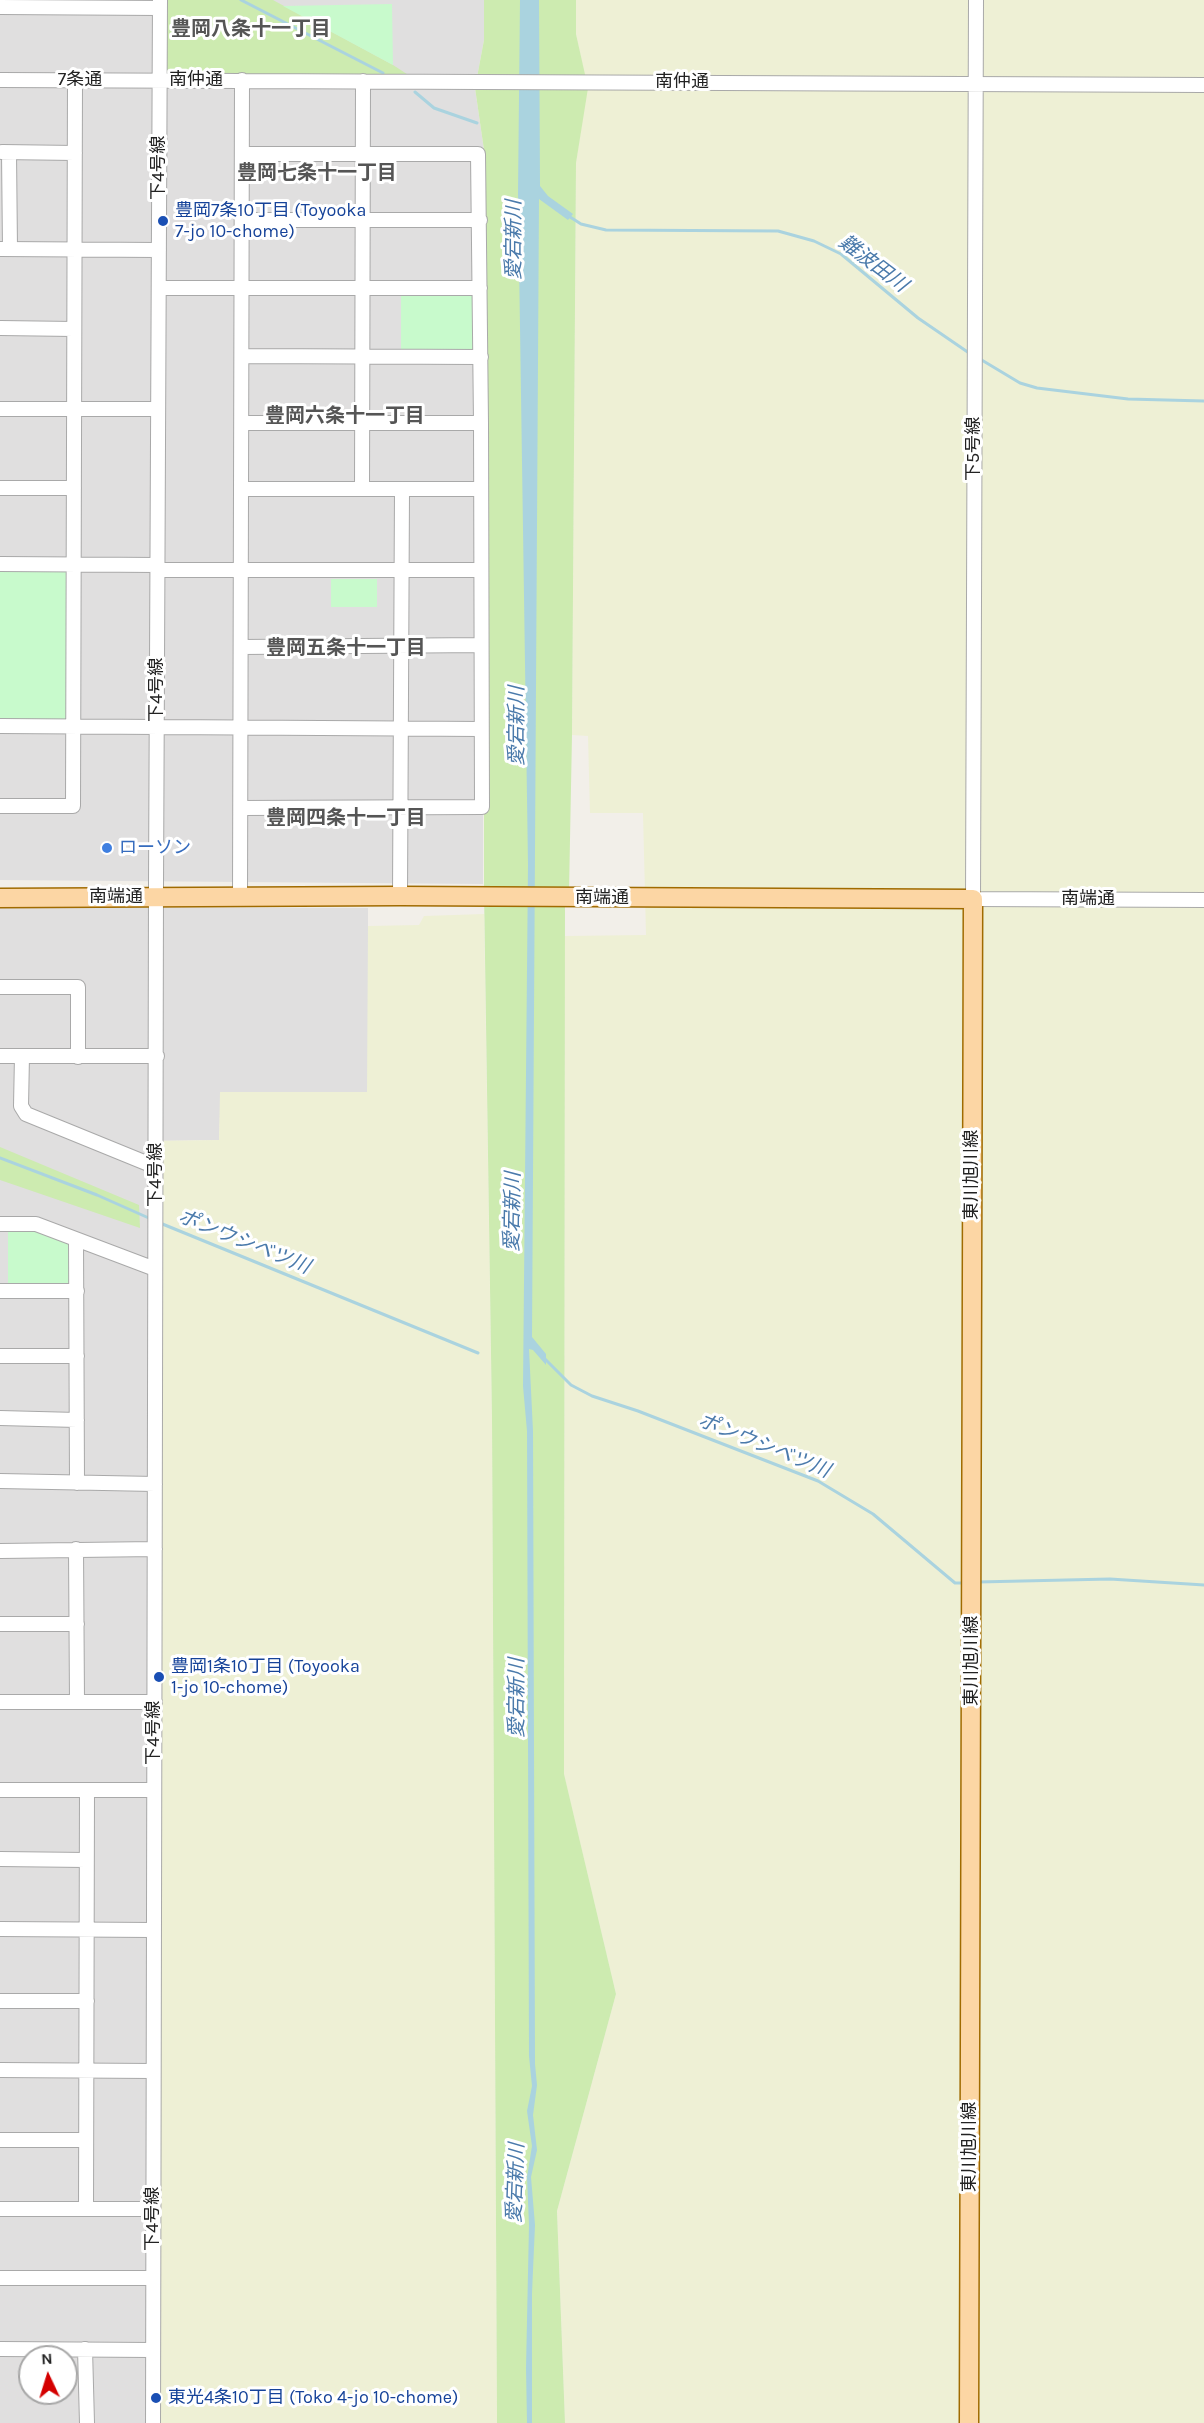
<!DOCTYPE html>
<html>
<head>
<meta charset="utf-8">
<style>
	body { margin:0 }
	#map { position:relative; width:1204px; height:2423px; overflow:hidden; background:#f2efe9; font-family:Karla,sans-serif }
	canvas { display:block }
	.north { position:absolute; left:18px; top:2345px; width:60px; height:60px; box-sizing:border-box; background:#fff; border:2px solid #a7a7a7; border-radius:50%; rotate:356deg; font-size:16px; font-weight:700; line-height:24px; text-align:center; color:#222 }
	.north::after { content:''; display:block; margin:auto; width:21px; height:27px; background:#d40000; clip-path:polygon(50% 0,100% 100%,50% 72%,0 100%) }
</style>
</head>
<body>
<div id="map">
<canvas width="1204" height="2423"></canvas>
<div class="north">N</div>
</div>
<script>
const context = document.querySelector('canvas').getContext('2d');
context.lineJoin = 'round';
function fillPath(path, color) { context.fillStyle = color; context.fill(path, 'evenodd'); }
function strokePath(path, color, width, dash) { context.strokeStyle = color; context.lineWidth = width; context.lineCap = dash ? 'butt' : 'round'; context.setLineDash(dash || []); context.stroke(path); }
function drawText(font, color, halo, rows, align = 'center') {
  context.font = font + ' Karla,"Noto Sans JP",sans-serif'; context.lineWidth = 6; context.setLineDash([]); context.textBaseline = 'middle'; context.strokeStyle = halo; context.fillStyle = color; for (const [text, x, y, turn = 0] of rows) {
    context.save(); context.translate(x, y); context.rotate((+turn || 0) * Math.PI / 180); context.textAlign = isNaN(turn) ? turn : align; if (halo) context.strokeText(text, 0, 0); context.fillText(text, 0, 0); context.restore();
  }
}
fillPath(new Path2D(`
	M0,0H484V40L475,88L484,150L483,884L0,880Z
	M0,907L368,908V1092H221L219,1140L153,1141L148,2423H0ZM30,2357H66V2393H30Z`), '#e0dfdf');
fillPath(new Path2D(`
	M576,0H1204V2423H565L557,2211L616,1994L564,1775L565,936L646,935L643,813H590L588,736L572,735L576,162L587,88L576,34Z
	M484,914L492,1419L497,2423H159L152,1141L219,1140L220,1092H367L368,926L419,925L424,916Z`), '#eef0d5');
fillPath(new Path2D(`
	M163,0H273L393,65L413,78L171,77L163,70Z
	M484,0H576V34L588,88L576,163L572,735L569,892L565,901L564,1774L616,1994L557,2211L565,2423H497L492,1419L484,891V150L475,88L484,40Z
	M0,1147L139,1205L140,1228L0,1180Z`), '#cdebb0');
fillPath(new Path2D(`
	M392,4L393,65L283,6Z
	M401,289H475L477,350L473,352L401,351Z
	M0,571L68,572L70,721L0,720Z
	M331,579H377V607H331Z
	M34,1227L71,1240V1286H8V1228Z`), '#c8facc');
fillPath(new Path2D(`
	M520,0H539L540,186L548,196L573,214L568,220L539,199L532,1337L546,1354V1365L533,1350L529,1349L533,1431L535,2064L537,2085L533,2115L537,2150L531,2177L535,2225L532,2293V2423H527L526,2368L529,2225L527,2177L532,2146L527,2111L532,2086L529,2056L527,1431L523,1386L528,865L518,193Z`), '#aad3df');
strokePath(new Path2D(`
	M241,0L383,73
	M415,92L434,108L477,123
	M567,215L581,224L606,230L778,231L814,241L841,254L918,318L972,355
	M980,359L1020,383L1037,388L1128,399L1204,401
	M0,1158L97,1195L151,1219
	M160,1223L478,1353
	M544,1358L571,1385L592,1396L638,1411L818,1481L873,1514L955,1583H965
	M978,1582L1110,1579L1204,1585`), '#aad3df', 3);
const minor = new Path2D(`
	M976,0L973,899L1204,900
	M0,7L160,8
	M0,80L1204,85
	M2,152L75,153
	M9,153L10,249
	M243,220H480
	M0,249L159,250
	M159,288H480
	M0,328L74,329
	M242,356L481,357
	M0,409H158
	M242,423H481
	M0,488H74
	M242,489H481
	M362,489L363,81
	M0,564L158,565
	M158,570H481
	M242,647L481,645
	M0,726L481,729
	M0,806H73L75,80
	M241,808L482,807L481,423L478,154H242
	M240,896L242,80
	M400,896L402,490
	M0,987H78V1057
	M0,1056H157
	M22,1056L21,1106L26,1114L156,1167
	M0,1224H36L155,1269
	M76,1240L77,1483
	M0,1291H77
	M0,1356H77
	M0,1418L77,1420
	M0,1481L155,1484
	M76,1549L77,1702
	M0,1551L155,1549
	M0,1624H77
	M0,1702H155
	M0,1790H154
	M0,1859L86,1860
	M0,1929L153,1930
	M0,2001H87
	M0,2070L153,2071
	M0,2140H86
	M86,2208L87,1790
	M0,2209H153
	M0,2278H153
	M0,2349L152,2350
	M85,2349L87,2423
	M153,2423L156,884L160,0`);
const major = new Path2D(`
	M0,898L400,896L973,899L969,2423`);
strokePath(minor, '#a9a9a9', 16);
strokePath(major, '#a06b00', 21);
strokePath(minor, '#fff', 14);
strokePath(major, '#fcd6a4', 18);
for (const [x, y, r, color] of [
	[163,221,6,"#1a4fb4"],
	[107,848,6,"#3f7fe0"],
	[159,1677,6,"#1a4fb4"],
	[156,2398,6,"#1a4fb4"]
]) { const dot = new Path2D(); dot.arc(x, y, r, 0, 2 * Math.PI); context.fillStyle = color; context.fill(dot); strokePath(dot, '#fff', 2); }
drawText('18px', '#222', '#fff', [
	["7条通",80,80],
	["南仲通",196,80],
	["南仲通",682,82],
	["下4号線",159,168,-90],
	["下5号線",974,449,-90],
	["下4号線",157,690,-90],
	["南端通",116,897],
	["南端通",602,898],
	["南端通",1088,899],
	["下4号線",156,1175,-90],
	["東川旭川線",972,1175,-90],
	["東川旭川線",972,1661,-90],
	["下4号線",154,1733,-90],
	["東川旭川線",970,2147,-90],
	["下4号線",153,2219,-90]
]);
drawText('18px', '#164399', '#fff', [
	["豊岡7条10丁目 (Toyooka",175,211],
	["7-jo 10-chome)",175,232],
	["豊岡1条10丁目 (Toyooka",171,1667],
	["1-jo 10-chome)",171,1688],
	["東光4条10丁目 (Toko 4-jo 10-chome)",168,2398]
], 'left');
drawText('18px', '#366cbe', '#fff', [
	["ローソン",119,848]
], 'left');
drawText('bold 20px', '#555', '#fff', [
	["豊岡八条十一丁目",251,29],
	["豊岡七条十一丁目",317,173],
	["豊岡六条十一丁目",345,416],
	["豊岡五条十一丁目",346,648],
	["豊岡四条十一丁目",346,818]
]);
drawText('italic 20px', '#4a7aab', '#fff', [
	["愛宕新川",514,240,-90],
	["難波田川",873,264,37],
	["愛宕新川",517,726,-90],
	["愛宕新川",513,1212,-89],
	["ポンウシベツ川",244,1242,22],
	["ポンウシベツ川",764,1446,22],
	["愛宕新川",517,1698,-90],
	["愛宕新川",516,2183,-88]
]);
</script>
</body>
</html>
